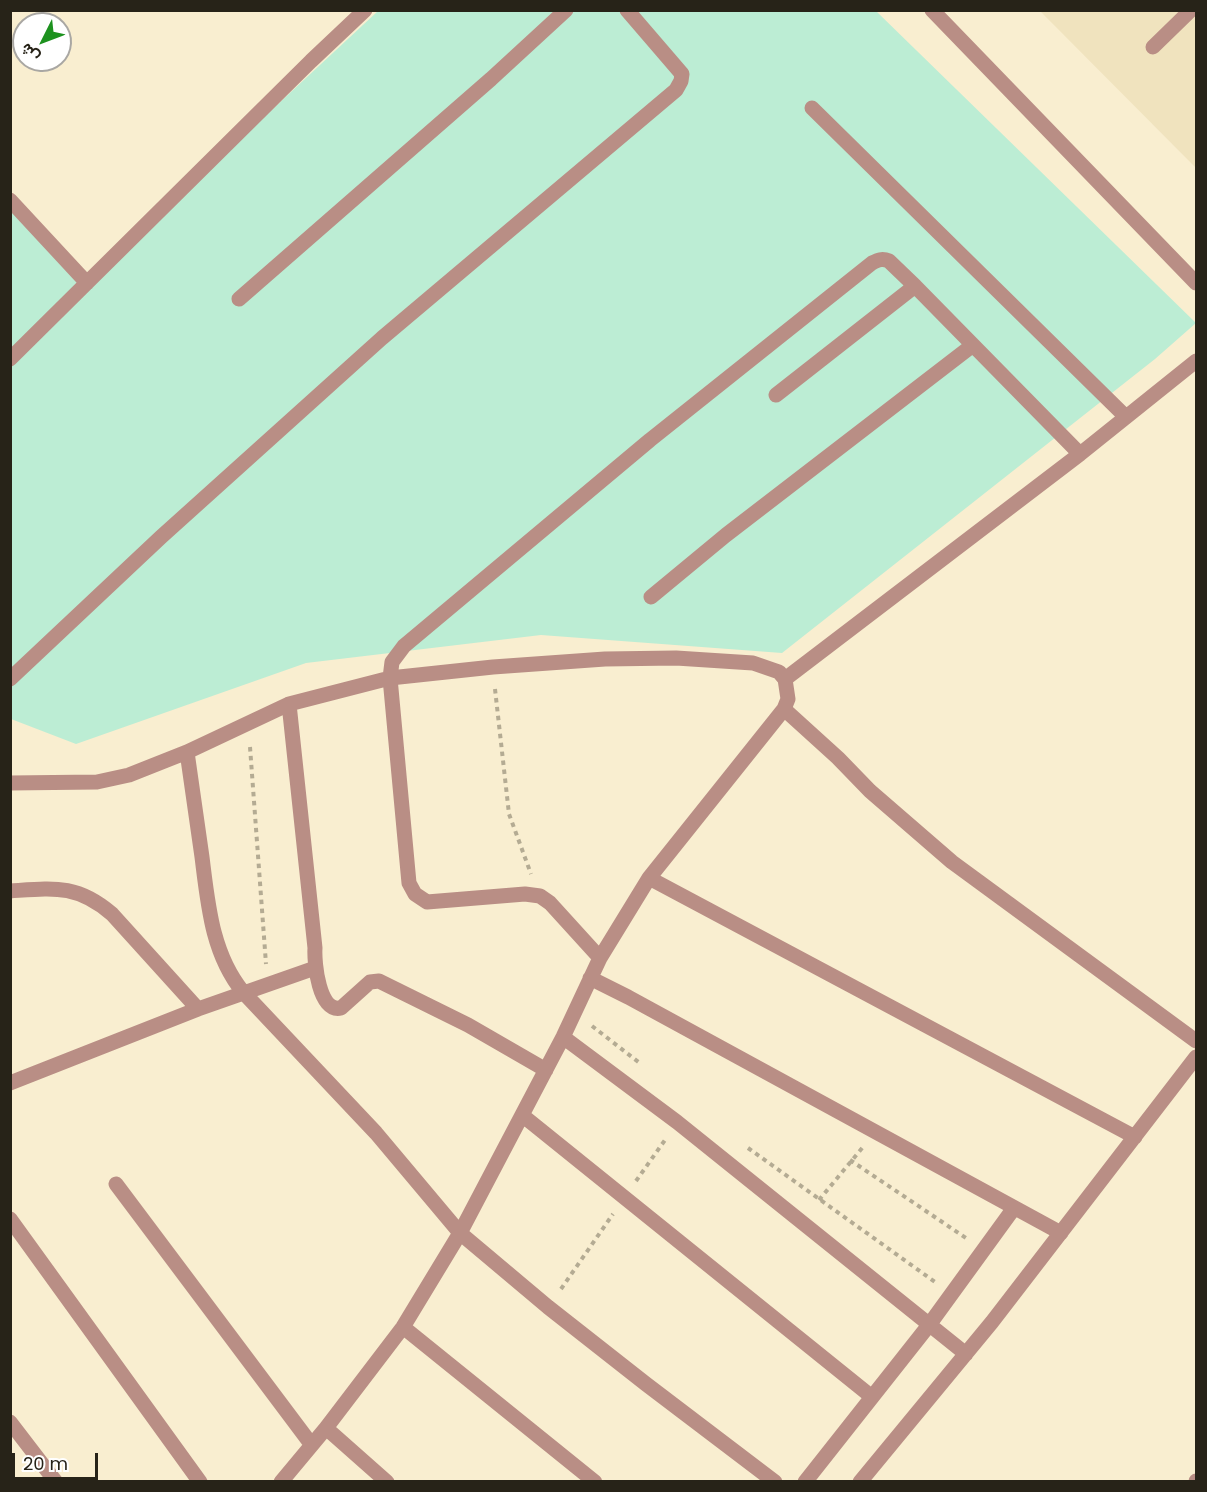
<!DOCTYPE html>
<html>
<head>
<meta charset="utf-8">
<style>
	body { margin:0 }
	#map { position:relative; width:1207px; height:1492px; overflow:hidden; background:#f9eed0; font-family:Poppins,Vazirmatn,sans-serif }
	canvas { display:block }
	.frame { position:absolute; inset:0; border:12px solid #272318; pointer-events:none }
	.north { position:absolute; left:12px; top:12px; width:60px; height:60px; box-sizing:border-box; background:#fff; border:2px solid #a9a7a3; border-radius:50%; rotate:228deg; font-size:16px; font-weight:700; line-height:24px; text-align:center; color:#272318 }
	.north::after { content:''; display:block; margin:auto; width:21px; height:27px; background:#1d921f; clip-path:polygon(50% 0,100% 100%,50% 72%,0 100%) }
	.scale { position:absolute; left:12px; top:1453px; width:86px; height:27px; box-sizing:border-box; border:3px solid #272318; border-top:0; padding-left:8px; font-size:18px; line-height:21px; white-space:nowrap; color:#272318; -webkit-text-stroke:4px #fff; paint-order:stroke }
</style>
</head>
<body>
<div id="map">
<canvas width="1207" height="1492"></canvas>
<div class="frame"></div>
<div class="north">ش</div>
<div class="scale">20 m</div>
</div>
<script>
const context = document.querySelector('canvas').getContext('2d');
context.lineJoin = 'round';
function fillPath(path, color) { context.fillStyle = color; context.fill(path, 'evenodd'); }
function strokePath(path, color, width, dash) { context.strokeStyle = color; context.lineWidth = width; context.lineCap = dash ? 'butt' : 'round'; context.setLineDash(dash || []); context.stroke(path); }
fillPath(new Path2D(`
	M1040,11H1196V168Z`), '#f0e3be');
fillPath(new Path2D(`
	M378,11H876L1196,323L1155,359L782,653L541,635L306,663L76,744L11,719L10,191L91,278Z`), '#bcedd4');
strokePath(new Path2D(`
	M495,689L509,814L531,874
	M250,747L266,964
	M592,1026L641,1064
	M748,1148L935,1282
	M850,1160L966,1238
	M636,1181L665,1140
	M819,1200L863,1147
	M561,1289L613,1214`), '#b4ab93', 4, [4.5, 4.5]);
strokePath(new Path2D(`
	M932,10L1196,283
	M1153,47L1191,10
	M812,108L1126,417
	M10,200L87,283
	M239,299L491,79L566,10
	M10,359L311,61L365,10
	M776,395L915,286
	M651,597L726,535L973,345
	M10,679L161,537L382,338L676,90L681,81L682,74L627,10
	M785,679L1080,454L1196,361
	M289,704L315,948C314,963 319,1013 341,1008L370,982L379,981L468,1025L546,1070
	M784,709L838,758L870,791L952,862L1196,1041
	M187,752C192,787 197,822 202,857C208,905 212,954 243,992L376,1133L460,1233L548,1307L646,1384L775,1482
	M10,783L97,782L129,775L187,752L289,704L390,678L493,667L605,659L676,658L753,663L779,672L785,679L788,699L784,709L649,878L600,958L563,1037L460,1233L403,1327L326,1428L281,1482
	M649,878L1135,1137
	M10,891C54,888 77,884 112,914L198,1009
	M600,958L550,903L540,896L525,894L427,902L415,894L409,883L390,678L392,662L404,646L650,440L872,263C878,260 882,258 889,261L915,286L1080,454
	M590,978L628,997L1061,1233
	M563,1037L677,1122L966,1354
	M10,1083L198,1009L315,968
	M522,1115L872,1397
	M116,1184L311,1444
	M10,1219L200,1482
	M403,1327L595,1482
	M10,1422L56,1482
	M326,1428L387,1482
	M805,1482L929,1325L1014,1208
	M860,1482L992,1322L1196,1057
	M1196,1482V1481`), '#b98e85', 15);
</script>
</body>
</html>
